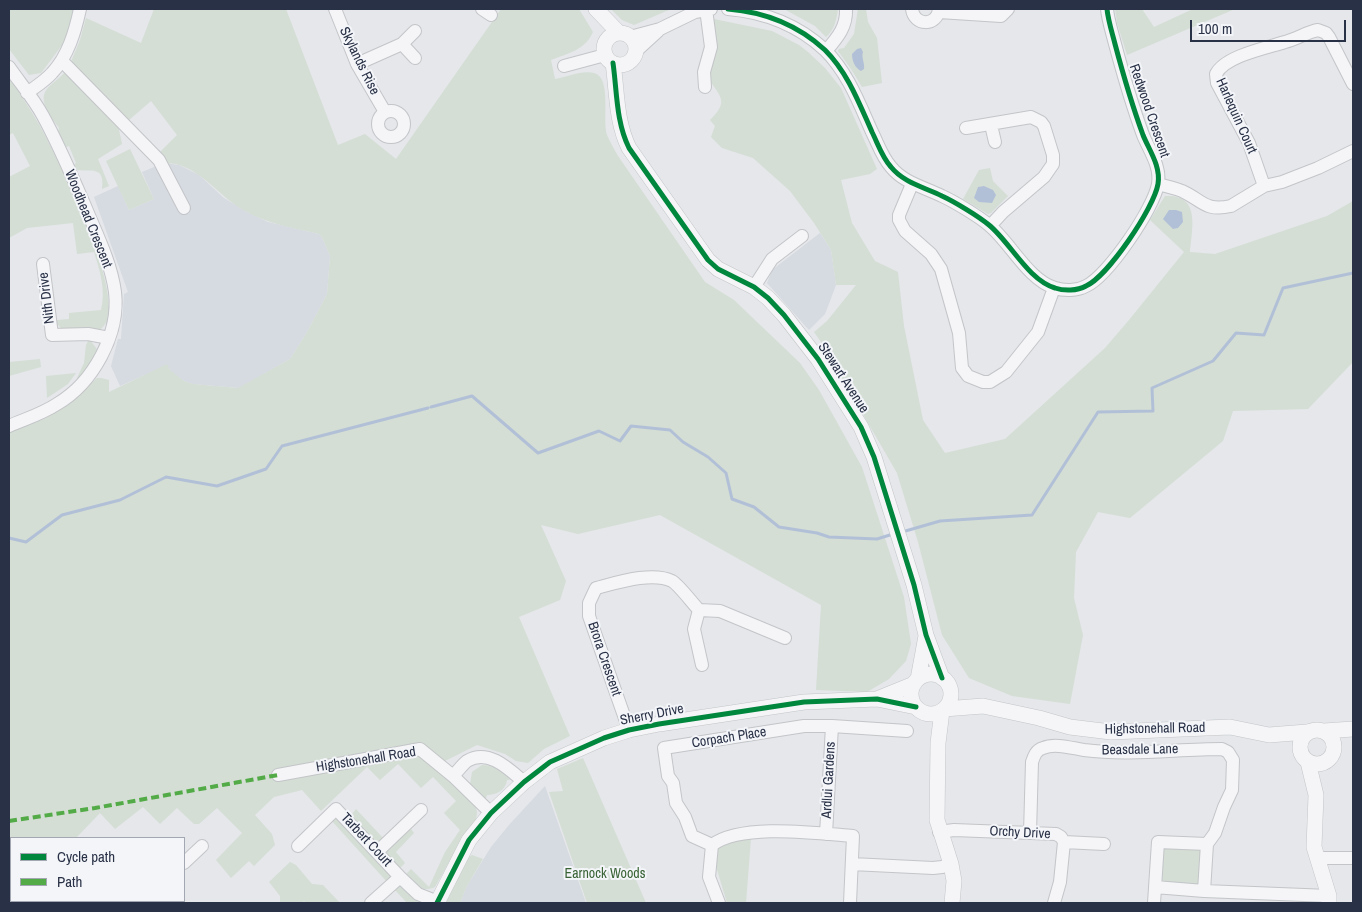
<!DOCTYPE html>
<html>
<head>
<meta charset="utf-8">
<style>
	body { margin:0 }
	#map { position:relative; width:1362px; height:912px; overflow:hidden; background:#e5e7ea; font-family:"Archivo Narrow",sans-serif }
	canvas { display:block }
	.frame { position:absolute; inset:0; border:10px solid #293146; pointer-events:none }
	.legend { position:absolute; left:10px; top:837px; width:175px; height:65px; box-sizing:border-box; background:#f3f5f9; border:1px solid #a2a7b1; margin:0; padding:6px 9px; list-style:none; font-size:15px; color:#293146 }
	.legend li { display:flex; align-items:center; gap:10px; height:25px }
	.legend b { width:25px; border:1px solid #a2a7b1 }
	.scale { position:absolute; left:1190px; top:20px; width:156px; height:22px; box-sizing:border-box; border:2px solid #293146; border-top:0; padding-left:6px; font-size:15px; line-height:18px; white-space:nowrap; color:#293146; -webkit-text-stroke:4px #f3f5f9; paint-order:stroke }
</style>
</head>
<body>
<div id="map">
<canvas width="1362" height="912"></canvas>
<div class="frame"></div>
<ul class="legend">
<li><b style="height:6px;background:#00873e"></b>Cycle path</li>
<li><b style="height:6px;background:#53ab47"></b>Path</li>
</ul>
<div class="scale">100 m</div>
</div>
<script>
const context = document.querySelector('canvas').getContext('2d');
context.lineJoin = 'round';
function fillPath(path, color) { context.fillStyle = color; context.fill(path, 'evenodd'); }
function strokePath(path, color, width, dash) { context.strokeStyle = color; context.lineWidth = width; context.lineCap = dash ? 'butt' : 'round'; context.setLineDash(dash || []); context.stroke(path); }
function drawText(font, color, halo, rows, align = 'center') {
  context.font = font + ' "Archivo Narrow",sans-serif'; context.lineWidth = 4; context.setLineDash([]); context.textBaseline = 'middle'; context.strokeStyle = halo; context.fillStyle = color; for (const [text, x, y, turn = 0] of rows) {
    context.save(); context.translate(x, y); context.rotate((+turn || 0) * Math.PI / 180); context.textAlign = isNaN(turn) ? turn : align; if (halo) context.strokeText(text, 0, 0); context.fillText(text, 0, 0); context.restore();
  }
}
fillPath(new Path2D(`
	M164,163L179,165L199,175L224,198L247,212L268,222L319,234L322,237L330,256L327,294L307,332L290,359L239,388L193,384L184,381L171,372L167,365L120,386L111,366L118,339H121L124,294L128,292L94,197L118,186L129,210L154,199L142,172Z
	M820,233L831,250L836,285L825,314L809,330L767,283L772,270Z
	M545,786L586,903H460L467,886L491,847L509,825Z`), '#d6dae1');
fillPath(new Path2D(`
	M9,9H75L66,40L41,73L29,75L9,49Z
	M154,9H286L338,145L365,134L396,159L501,9H579L593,32C585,50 569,53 551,60L555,79C567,77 582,70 594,73C612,77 602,120 607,135C610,142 614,149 618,156L705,282L734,300L800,363L819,390L862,467L904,597L911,644L906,661L889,679L867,692L816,690L821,605L660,515L578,534L541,525L566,581L560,600L519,617L570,736L544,749L528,763L516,761L505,754L477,745L439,764L475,805L477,812L476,821L460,843L435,887C421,893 415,885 405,875L411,869L429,887L445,852L460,830L444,813L456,801L433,777L421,788L398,764L380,780L367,767L321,811L302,790L274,797L255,815L272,834L275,845L254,866L249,861L231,878L216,860L242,833L217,808L199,824H194L177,808L160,824L143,807L115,829L100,813L76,838H11V866L9,863V432L46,418L70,403L97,378H101L109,380V392L167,364L170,370L184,381L193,384L238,388L290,359L307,332L327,294L330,256L322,237L319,234C294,228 268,224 245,211C222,199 205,173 179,165C175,163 169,164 164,163L158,154L177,135L151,101L129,120L70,64L80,40L86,18L141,43Z
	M611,9H671L634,25L622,20Z
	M784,9H838C837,18 834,31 826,37L815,26Z
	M858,9H866L868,22L877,38L882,83L862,87L851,69L838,51L839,49L844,48L854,34Z
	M1115,9H1142L1154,27L1193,9H1235L1127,55L1117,23Z
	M714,19L772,31L799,45L808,52L825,68L841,88L877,169L870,174L841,180L852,223L875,261L898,272L904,326L923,420L945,453L1005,439L1105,348L1129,320L1184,252L1150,220L1165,196C1201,194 1192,228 1190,252L1215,254L1327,216L1353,201V362L1308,409L1233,411L1223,441L1130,518L1098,512L1076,552L1074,598L1083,635L1070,704L1012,696L969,678L942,635L918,542L897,473L821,342L814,332L827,321L856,285H836L831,250L814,223L790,191L753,158L722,148L711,137L715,126L710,120C727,103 723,99 710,81Z
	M65,72L118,125L122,144L98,159L109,186L102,189C105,165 91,172 77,170L74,165L76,163L69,146L66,147L58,131L59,128C52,118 37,101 47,89C52,83 59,79 65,72Z
	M9,78C20,94 31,110 40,126C56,156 132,303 102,328C97,333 72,331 64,331L57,324V320L69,319V313L101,310C106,291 100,270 94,252L77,254L73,223L27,228L9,238V177L30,166L13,133L9,135Z
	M130,149L154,199L129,210L106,161Z
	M990,168L993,181L1008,196L991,213L988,214L963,199L979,170Z
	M89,339L97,349L90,365L78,379L77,378L84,363L86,345Z
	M40,359L41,367L9,376V362Z
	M76,373L68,384L47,398L46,376Z
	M583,758L646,903H587L549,792L563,791L557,769Z
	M482,765C493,765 504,770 510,780H507C506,790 496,795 487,795L486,798H483L470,784L472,772Z
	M356,809L383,838L379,841L373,840L353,820L352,814Z
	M337,815L395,877L388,883L331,820Z
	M411,829L414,833L396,852L405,863L399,869L385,852L408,830Z
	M751,838L746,903H727L715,863L719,845Z
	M1166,847L1199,849L1201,851L1198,883L1196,885L1165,883L1162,880L1163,852Z
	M472,855L483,859L467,886L460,903H444L467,858Z
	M290,862L296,865L312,884L323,885L340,903H306L304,901L302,903H280V896L269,882Z
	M399,882L419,903H407L393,888Z
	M48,901H89L91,903H50Z`), '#d4ded5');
fillPath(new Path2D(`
	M861,48L863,52C861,57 865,63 864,69L861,71C855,68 852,61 852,54L857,49Z
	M984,186L993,190L996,195L992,203L979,202L974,198L978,187Z
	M1169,210H1176L1182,212L1183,222L1178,228L1173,229L1163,219Z`), '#b2c0d7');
strokePath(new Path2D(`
	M431,407L472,396L538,453L599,431L620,441L631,426L670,430L683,442L708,457L726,473L732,499L754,507L779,527L817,533L829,537L877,539L893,534
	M902,532L940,521L1032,515L1098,412L1153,411L1152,388L1213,361L1236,333L1264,335L1283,288L1353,273
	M9,538L26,542L62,515L120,500L166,477L217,486L266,469L282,446L428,408`), '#b2c0d7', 3);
const minor = new Path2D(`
	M335,9L357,64L385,112
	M482,9L491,15
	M728,9C764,12 798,25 825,50C848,73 859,103 872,132C878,144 882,157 891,167C904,183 924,187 942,196C955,202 978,216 989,225C1010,242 1028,280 1055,288C1064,291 1077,291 1086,286C1108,276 1154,208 1158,184C1161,166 1149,150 1143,135C1132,105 1123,74 1115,44C1112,32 1108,20 1107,9
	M912,9C914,26 937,27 939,9
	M939,12L1001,16L1008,9
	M630,37L660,29L695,12L711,9
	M402,44L415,58
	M826,51C837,38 847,27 846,9
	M635,52L658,31
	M62,61L159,160L184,208
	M357,64L402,44L415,31
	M564,66L605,55
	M9,67C20,83 34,99 43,116C59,145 72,176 85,206C96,233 111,262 115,292C120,334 93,383 57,404C42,414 25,419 9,426
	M705,87L704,72L711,47L706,9
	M27,93C35,87 45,81 52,73C68,56 75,32 80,9
	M378 124a13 13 0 1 1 26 0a13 13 0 1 1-26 0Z
	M991,125L995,142
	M966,128L1031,117L1041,122L1044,126L1053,155V164L1044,177L1003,212L990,226
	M912,184L899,215V220L905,231L931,254L941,269L959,333L962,368L968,376L983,382H990L1006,372L1038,332L1054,288
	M1158,184C1166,186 1174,188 1182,191C1202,200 1205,212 1231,206L1264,186L1282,182L1318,168L1353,151
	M1264,186L1249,143L1217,83L1216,74C1225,56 1266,48 1285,42C1297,39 1307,32 1318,30L1326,33L1329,37L1353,84
	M43,264L52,335L88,334L109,338
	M754,287L772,259L802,236
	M699,610L694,629L702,665
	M629,730L589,616V603L596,588C616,583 652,571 672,581C679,585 693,604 699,610L720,611L785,638
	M278,775L420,749L453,776L491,813
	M453,776C457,772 462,765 467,761C488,748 509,769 524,782
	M939,832L954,830L1056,834L1061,837L1064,842L1060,882L1054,903
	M1030,833L1032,762C1034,756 1036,750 1043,748C1055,743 1071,748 1084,750C1130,756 1176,749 1222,749L1228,752L1233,760L1232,790L1224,807L1215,833L1207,844
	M826,834L832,726
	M1064,842L1104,844
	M712,845L692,836L685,817L676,803L673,783L668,776L664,748L804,726H832L907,731
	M298,846L336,809L400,877L418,894L438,902
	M377,852L421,810
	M1317,858H1353
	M184,863L202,846
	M852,864L933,868L942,867L951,864
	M1155,887L1204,891L1329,896
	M163,901L166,903
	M371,903L400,877
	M719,903L709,877L712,845C741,823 816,833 853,836L850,903
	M1154,903L1158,842L1207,844L1204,891`);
const tertiary = new Path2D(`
	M596,9L619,33
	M604 49a16 16 0 1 1 32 0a16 16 0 1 1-32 0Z
	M613,63C617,91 616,122 629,148L708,260L718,269L754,287L768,298L784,315L818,359L861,427L874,457L914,585L926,635L942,678
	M911 694a20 20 0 1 1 40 0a20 20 0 1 1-40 0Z
	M918,679L926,636
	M877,699L914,684
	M944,709L983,706L1039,718L1070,727L1111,732L1230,727L1269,735L1307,732
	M942,711L938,743L937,820L951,864L954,881L952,903
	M1300 747a17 17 0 1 1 34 0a17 17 0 1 1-34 0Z
	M1324,731L1353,729
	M1308,762L1316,795L1314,847L1329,896V903
	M437,903L469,840L491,813L524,782L550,762L604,738L629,730L659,724L804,702L877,699L916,707`);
strokePath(minor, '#c3c5c8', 14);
strokePath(tertiary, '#c3c5c8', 16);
strokePath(minor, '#f5f5f7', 12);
strokePath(tertiary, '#f5f5f7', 15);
strokePath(new Path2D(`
	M9,821L95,808L278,775`), '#53ab47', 4, [8, 4]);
strokePath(new Path2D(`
	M728,9C764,12 798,25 825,50C848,73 859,103 872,132C878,144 882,157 891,167C904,183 924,187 942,196C955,202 978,216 989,225C1010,242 1028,280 1055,288C1064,291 1077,291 1086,286C1108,276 1154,208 1158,184C1161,166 1149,150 1143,135C1132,105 1123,74 1115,44C1112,32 1108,20 1107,9
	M613,63C617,91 616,122 629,148L708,260L718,269L754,287L768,298L784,315L818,359L861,427L874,457L914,585L926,635L942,678
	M437,903L469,840L491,813L524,782L550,762L604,738L629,730L659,724L804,702L877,699L916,707`), '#00873e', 5);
drawText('14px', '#293146', '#f3f5f9', [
	["Skylands Rise",359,61,64],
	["Redwood Crescent",1149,111,71],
	["Harlequin Court",1236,116,66],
	["Woodhead Crescent",88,219,68],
	["Nith Drive",47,298,-97],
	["Stewart Avenue",843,378,57],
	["Brora Crescent",604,659,71],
	["Sherry Drive",652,715,-11],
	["Highstonehall Road",1155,729,-1],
	["Corpach Place",729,738,-9],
	["Beasdale Lane",1140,750,-1],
	["Highstonehall Road",366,760,-9],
	["Ardlui Gardens",829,780,-87],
	["Orchy Drive",1020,833,3],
	["Tarbert Court",366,840,47]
]);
drawText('14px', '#396335', '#f3f5f9', [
	["Earnock Woods",605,874]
]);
</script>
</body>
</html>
